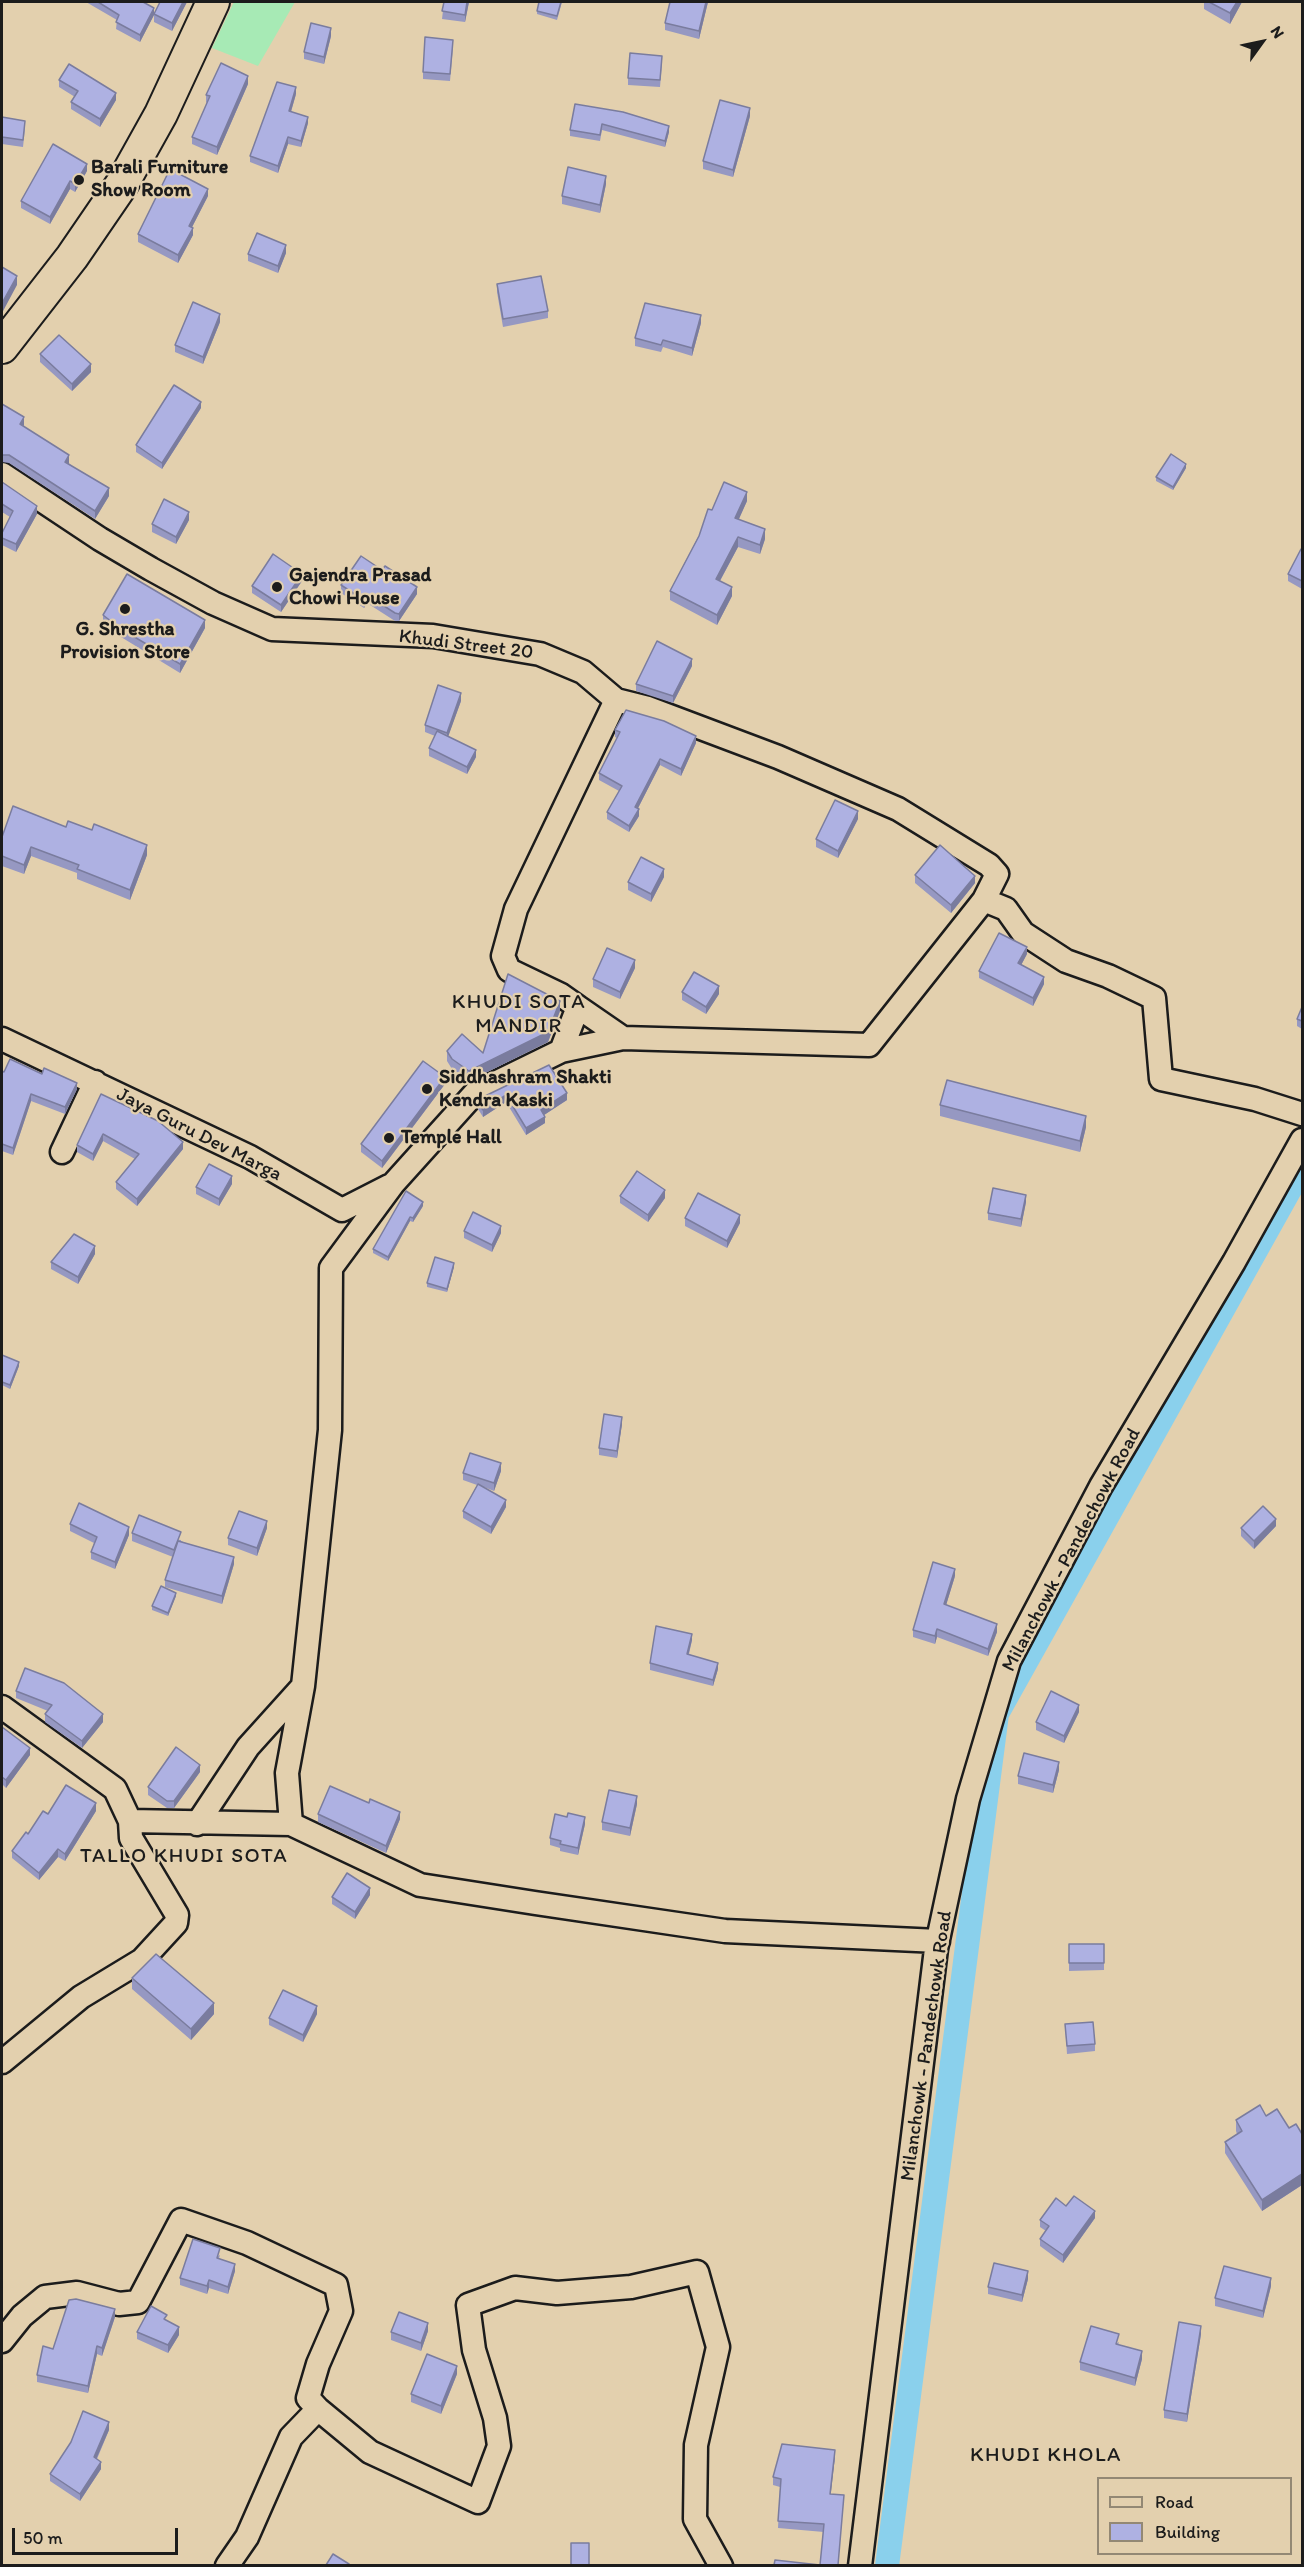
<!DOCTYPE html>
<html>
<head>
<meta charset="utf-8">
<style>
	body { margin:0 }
	#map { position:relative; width:1304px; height:2567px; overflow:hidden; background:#e3d0ae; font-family:Itim,sans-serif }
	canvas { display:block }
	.frame { position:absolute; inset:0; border:3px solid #1c1c1c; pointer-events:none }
	.legend { position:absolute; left:1097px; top:2477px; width:195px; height:78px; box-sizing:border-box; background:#e3d0ae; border:2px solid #938874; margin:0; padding:8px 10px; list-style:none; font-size:18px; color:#1c1c1c }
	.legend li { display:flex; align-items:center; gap:12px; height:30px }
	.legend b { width:30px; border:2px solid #938874 }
	.north { position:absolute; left:1232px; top:12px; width:60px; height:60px; -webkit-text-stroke:4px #e3d0ae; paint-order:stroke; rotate:57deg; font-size:16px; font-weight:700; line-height:24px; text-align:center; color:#1c1c1c }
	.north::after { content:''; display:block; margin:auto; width:21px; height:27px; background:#1c1c1c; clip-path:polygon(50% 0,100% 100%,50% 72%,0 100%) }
	.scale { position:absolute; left:12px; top:2528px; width:166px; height:27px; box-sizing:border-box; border:3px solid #1c1c1c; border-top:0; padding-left:8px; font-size:18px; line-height:21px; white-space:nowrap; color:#1c1c1c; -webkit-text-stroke:4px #e3d0ae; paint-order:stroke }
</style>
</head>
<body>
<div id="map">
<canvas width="1304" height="2567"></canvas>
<div class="frame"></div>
<ul class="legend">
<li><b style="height:8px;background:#e3d0ae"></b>Road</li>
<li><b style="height:16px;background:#aeb1e2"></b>Building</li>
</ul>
<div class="north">N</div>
<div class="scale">50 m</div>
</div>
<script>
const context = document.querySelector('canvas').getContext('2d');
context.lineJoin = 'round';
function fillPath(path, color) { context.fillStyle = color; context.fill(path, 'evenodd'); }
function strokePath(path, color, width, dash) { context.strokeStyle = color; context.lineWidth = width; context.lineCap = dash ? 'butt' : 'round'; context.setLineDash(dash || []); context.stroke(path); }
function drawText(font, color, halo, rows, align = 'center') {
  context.font = font + ' Itim,sans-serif'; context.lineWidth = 4.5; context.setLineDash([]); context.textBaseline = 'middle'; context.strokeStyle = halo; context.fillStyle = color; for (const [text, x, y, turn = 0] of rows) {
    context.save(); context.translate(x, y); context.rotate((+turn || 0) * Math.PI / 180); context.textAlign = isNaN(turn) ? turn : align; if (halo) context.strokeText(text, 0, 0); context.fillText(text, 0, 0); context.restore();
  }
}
fillPath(new Path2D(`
	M234,2H295L258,66L212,48Z`), '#a7eab5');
strokePath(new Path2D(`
	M887,2566L997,1714L1302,1168`), '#8ad0ec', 24);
const street = new Path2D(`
	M2,474L100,539L151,569L213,603L272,629L433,636L540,654L583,672L616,700L648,708L778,757L898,809L989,865L997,874L984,900L869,1045L623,1038L561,1051L475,1093L393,1184L331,1268L330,1430L303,1686L287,1773L291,1824
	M984,900L1006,909L1023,933L1066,961L1108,976L1154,998L1161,1079L1255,1099L1302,1114
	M578,1007L623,1038
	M2,1039L250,1157L342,1210L389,1186
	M561,1051L578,1007L561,995L509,970L503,956L516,909L616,700
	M62,1152L95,1082
	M2,1707L115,1789L130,1821L291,1824L420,1885L535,1903L725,1931L938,1941
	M197,1824L248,1747L303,1686
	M2,2062L81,1997L142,1960L176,1923L177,1915L131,1838L130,1821
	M2,2341L22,2316L45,2297L77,2293L119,2304L138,2302L181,2220L247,2243L336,2285L341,2311L318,2364L308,2398L318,2409
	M227,2566L247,2537L291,2437L318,2409L370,2452L478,2502L499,2446L495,2418L474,2350L468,2305L515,2288L557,2293L631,2287L697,2272L718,2347L696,2445L695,2519L721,2566
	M860,2566L936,1949L968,1799L1009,1661L1101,1486L1234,1262L1302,1140`);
const secondary = new Path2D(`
	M2,347L72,257L122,184L161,114L213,2`);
strokePath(street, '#1c1c1c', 27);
strokePath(secondary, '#1c1c1c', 36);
strokePath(street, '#e3d0ae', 22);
strokePath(secondary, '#e3d0ae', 32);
fillPath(new Path2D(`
	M86,2H143L154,14L187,2L172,31L154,22V15L140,42L116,29L117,20Z
	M444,2H469L465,22L442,19Z
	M562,2L557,20L537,14V11Z
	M670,2H708L699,39L665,30V23Z
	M1204,2H1242L1230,24L1204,9Z
	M331,36L324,64L304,59V52Z
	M453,47L450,81L423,79V72Z
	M662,63L660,87L628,85V78Z
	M59,80L116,100L100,127L71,109V102L75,97L59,87Z
	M248,84L217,155L192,144V137L207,103L206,102V95Z
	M296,94L291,112L308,123L301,147L288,144L278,173L250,162V156Z
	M575,104L669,132L665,147L602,130L600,141L570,136V130Z
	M750,116L733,177L703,169V161Z
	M2,117L25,128L23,147L2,144Z
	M87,171L75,192L70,189L50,224L21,208V201Z
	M606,184L600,213L562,204V196Z
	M208,196L192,227L193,235L178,263L138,242V234Z
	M286,253L278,273L248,261V254Z
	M497,284L548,311V318L503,327L497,292Z
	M220,322L203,364L175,352V345Z
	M701,323L692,356L663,347L661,352L635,346V338Z
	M40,354L91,372L72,391L40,362Z
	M2,404L24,425L23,426L109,496L95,519L9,463L2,462Z
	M201,408L162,469L136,452V445Z
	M1186,468L1173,490L1156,481V477Z
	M2,482L37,514L16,552L2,545V533L10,517L2,512Z
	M747,501L738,520L765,539L760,554L738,547L720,581L732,596L717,625L670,600V591L712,510Z
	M189,520L176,544L152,532V524Z
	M1302,550V589L1288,581V574Z
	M302,581L281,612L252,593V586Z
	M341,585L417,594L399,621H395L367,603L364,608L341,593Z
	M103,615L205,628L180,673L121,637L103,624Z
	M692,666L673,703L636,691V684Z
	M461,701L448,736L476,757L467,774L429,756V748L435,736L425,732V725Z
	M615,730L696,743L681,776L660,765L638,808L639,816L629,832L607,819V812L619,791L599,780V773L617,738L615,737Z
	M858,819L838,858L816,847V839Z
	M66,827L92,830L147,855L130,900L77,879V873L31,856L24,874L2,866V837Z
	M915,875L975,883L951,913L915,883Z
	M664,877L651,902L628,890V882Z
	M1027,954L1021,965L1044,984L1033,1006L979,978V971Z
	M635,968L620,999L593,987V979Z
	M682,992L719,994L706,1014L682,1000Z
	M1302,1007V1029L1297,1026V1019Z
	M560,1011L548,1042L469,1081L452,1069L447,1061V1051L483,1053Z
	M549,1065L567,1100L544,1115L545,1123L526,1135L506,1102L483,1117L478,1109V1103Z
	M2,1071L77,1089L65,1114L31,1101L13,1155L2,1151Z
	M445,1084L382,1168L361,1152V1144Z
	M101,1094L183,1149L137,1206L116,1189V1182L135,1159L103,1141L93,1161L77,1152V1145Z
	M940,1105L1086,1127L1080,1152L940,1116Z
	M232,1184L219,1206L196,1194V1187Z
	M620,1196L665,1198L648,1222L620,1203Z
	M1026,1202L1021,1227L988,1220V1213Z
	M423,1206L413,1222L410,1221L388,1261L373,1253V1249Z
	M685,1218L740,1223L727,1248L685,1226Z
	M464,1231L501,1233L492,1252L464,1238Z
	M95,1254L78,1284L51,1269V1262Z
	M454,1267L447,1292L427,1287V1283Z
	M2,1355L19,1366L10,1389L2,1385Z
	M622,1424L617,1458L599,1455V1448Z
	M501,1471L494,1491L484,1487L506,1507L491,1534L463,1518V1511L477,1485L463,1480V1473Z
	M70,1524L129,1535L115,1569L91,1559V1552L94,1543L70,1531Z
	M1276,1526L1254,1549L1241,1536V1528Z
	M267,1528L257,1556L228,1545V1538Z
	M132,1533L181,1540V1541L234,1564L222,1604L165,1587V1580L173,1557L132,1541Z
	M955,1576L946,1605L997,1632L988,1656L937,1637L935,1644L913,1637V1630Z
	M176,1596L168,1616L152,1610V1606Z
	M692,1640L689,1654L718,1669L713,1686L650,1670V1663Z
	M16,1691L103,1722L82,1748L45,1722V1714L48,1711L16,1698Z
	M1079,1712L1064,1743L1036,1730V1722Z
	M2,1727L30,1755L6,1788L2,1784Z
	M1059,1770L1053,1793L1018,1784V1776Z
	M200,1772L174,1808H167L148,1795V1787Z
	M369,1803L400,1819L386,1853L318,1822V1814Z
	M637,1804L630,1836L602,1830V1822Z
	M96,1811L65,1861L58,1857L39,1880L12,1858V1851L28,1834Z
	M585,1824L578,1855L560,1851V1848L550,1845V1838Z
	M370,1895L355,1919L332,1904V1897Z
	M1069,1944H1104V1970L1069,1971Z
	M132,1978L214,2014L191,2040L132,1989Z
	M317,2014L303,2042L269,2025V2018Z
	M1065,2024L1095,2044V2051L1067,2054Z
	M1266,2116L1302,2134V2185L1262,2211L1225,2153V2142L1237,2134L1236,2131V2120Z
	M1066,2206L1095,2218L1063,2263L1040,2246V2239L1046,2231L1040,2227V2220Z
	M220,2255L219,2258L235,2271L228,2294L209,2288L207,2294L180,2285V2278Z
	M1028,2279L1022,2302L988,2294V2287Z
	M1271,2286L1263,2318L1215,2306V2298Z
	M115,2317L102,2356L97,2354L88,2393L37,2382V2375Z
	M167,2320L179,2335L168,2353L137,2339V2332Z
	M428,2331L421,2351L391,2340V2332Z
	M1201,2334L1187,2422L1164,2418V2410Z
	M1119,2342L1118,2345L1142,2359L1135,2386L1080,2370V2362Z
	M457,2374L441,2414L411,2402V2394Z
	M109,2430L97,2459L101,2469L80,2501L50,2481V2474L71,2442Z
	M835,2457L830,2494L844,2502L820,2565L824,2532L778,2528L780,2487L773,2485V2477Z`), '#9698c2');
fillPath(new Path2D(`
	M183,2H187L172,31V23Z
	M467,2H469L465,22V15Z
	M706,2H708L699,39V31Z
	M1237,2H1242L1230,24V13Z
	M154,8V15L140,42V35Z
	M331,28V36L324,64V57Z
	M248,76V84L217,155V147Z
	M296,87V94L289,118V111Z
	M116,93V100L100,127V119Z
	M750,108V116L733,177V170Z
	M308,117V123L301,147V141Z
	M669,126V132L665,147V141Z
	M288,137V144L278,173V166Z
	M87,164V171L75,192V184Z
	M606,176V184L600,213V205Z
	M70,181V189L50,224V217Z
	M208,189V196L189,233V226Z
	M193,228V235L178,263V255Z
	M286,245V253L278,273V266Z
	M17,276V285L2,313V303Z
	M220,314V322L203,364V357Z
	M701,315V323L692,356V348Z
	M91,364V372L72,391V384Z
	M201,402V408L162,469V463Z
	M24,417V425L20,432V424Z
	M69,455V463L65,469V462Z
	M1186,464V468L1173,490V487Z
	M109,488V496L95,519V511Z
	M747,492V501L735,528V518Z
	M37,506V514L16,552V544Z
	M189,512V520L176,544V537Z
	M765,529V539L760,554V545Z
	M738,537V547L716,588V579Z
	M302,574V581L281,612V605Z
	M417,587V594L399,621V614Z
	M732,587V596L717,625V615Z
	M367,595V603L364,608V600Z
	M205,620V628L180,673V664Z
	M692,659V666L673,703V696Z
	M461,693V701L447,740V733Z
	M696,736V743L681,776V769Z
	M476,750V757L467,774V767Z
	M660,759V765L635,814V807Z
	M639,809V816L629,832V826Z
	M858,811V819L838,858V851Z
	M147,845V855L130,900V890Z
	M31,847V856L24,874V865Z
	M664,869V877L651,902V894Z
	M975,876V883L951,913V905Z
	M1027,947V954L1018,971V963Z
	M635,960V968L620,999V992Z
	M1044,977V984L1033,1006V998Z
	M719,986V994L706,1014V1007Z
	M560,1001V1011L548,1042L469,1081V1071Z
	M445,1077V1084L382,1168V1161Z
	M77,1083V1089L65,1114V1107Z
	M567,1093V1100L541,1117V1110Z
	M31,1094V1101L13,1155V1148Z
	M506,1095V1102L483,1117V1110Z
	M1086,1116V1127L1080,1152V1141Z
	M545,1117V1123L526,1135V1128Z
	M103,1134V1141L93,1161V1154Z
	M183,1142V1149L137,1206V1199Z
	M232,1176V1184L219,1206V1199Z
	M665,1190V1198L648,1222V1215Z
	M1026,1195V1202L1021,1227V1219Z
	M423,1202V1206L413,1222V1218Z
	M740,1215V1223L727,1248V1241Z
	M410,1217V1221L388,1261V1257Z
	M501,1226V1233L492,1252V1245Z
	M95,1246V1254L78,1284V1277Z
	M454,1263V1267L447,1292V1289Z
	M19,1362V1366L10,1389V1385Z
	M622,1417V1424L617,1458V1451Z
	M501,1463V1471L494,1491V1483Z
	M506,1500V1507L491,1534V1527Z
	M1276,1519V1526L1254,1549V1541Z
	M267,1521V1528L257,1556V1548Z
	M129,1527V1535L115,1569V1562Z
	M234,1557V1564L222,1604V1596Z
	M955,1569V1576L944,1612V1604Z
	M176,1593V1596L168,1616V1613Z
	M997,1624V1632L988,1656V1649Z
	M937,1629V1637L935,1644V1636Z
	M692,1634V1640L687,1660V1654Z
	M718,1663V1669L713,1686V1680Z
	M1079,1705V1712L1064,1743V1736Z
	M103,1714V1722L82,1748V1741Z
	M30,1748V1755L6,1788V1780Z
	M1059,1762V1770L1053,1793V1785Z
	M200,1765V1772L174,1808V1801Z
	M637,1796V1804L630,1836V1828Z
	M96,1803V1811L65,1861V1854Z
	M400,1812V1819L386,1853V1846Z
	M585,1817V1824L578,1855V1848Z
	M58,1849V1857L39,1880V1873Z
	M370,1888V1895L355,1919V1912Z
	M214,2003V2014L191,2040V2029Z
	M317,2006V2014L303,2042V2035Z
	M1302,2174V2185L1262,2211V2200Z
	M1095,2211V2218L1063,2263V2255Z
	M235,2264V2271L228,2294V2287Z
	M1028,2271V2279L1022,2302V2295Z
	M1271,2278V2286L1263,2318V2311Z
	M209,2280V2288L207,2294V2286Z
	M115,2309V2317L102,2356V2348Z
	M428,2323V2331L421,2351V2343Z
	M1201,2326V2334L1187,2422V2414Z
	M179,2327V2335L168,2353V2345Z
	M97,2346V2354L88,2393V2386Z
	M1142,2351V2359L1135,2386V2378Z
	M457,2366V2374L441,2414V2406Z
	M109,2422V2430L94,2464V2457Z
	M835,2450V2457L830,2501V2494Z
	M101,2462V2469L80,2501V2494Z`), '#7a7c9e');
const building = new Path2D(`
	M98,2H143L154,8L140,35L116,22L119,15Z
	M160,2H183L172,23L154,14Z
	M444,2H467L465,15L442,11Z
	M539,2H561L557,16L537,11Z
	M670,2H706L699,31L665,23Z
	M1209,2H1237L1230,13Z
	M311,23L331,28L324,57L304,52Z
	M425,37L453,40L450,74L423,72Z
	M630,53L662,56L660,80L628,78Z
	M221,63L248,76L217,147L192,137L210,96L206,95Z
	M69,64L116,93L100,119L71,102L78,91L59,80Z
	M277,82L296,87L289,111L308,117L301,141L288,137L278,166L250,156Z
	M720,100L750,108L733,170L703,161Z
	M575,104L623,112L669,126L665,141L602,124L600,135L570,130Z
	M2,117L25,121L23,140L2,137Z
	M53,144L87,164L75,184L70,181L50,217L21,201Z
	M568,167L606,176L600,205L562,196Z
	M170,169L208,189L189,226L193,228L178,255L138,234Z
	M257,233L286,245L278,266L248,254Z
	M2,267L17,276L2,303Z
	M541,276L548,311L503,319L497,284Z
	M193,302L220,314L203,357L175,345Z
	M645,303L701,315L692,348L663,340L661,345L635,338Z
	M59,335L91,364L72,384L40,354Z
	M174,385L201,402L162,463L136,445Z
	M2,404L24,417L20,424L69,455L65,462L109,488L95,511L9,455H2Z
	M1171,454L1186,464L1173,487L1156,477Z
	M2,482L37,506L16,544L2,538V533L13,511L2,504Z
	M724,482L747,492L735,518L765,529L760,545L738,537L716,579L732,587L717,615L670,591L699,536L708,509L712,510Z
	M164,499L189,512L176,537L152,524Z
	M1301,549L1302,550V581L1288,574Z
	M273,554L302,574L281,605L252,586Z
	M361,556L382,570L385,566L417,587L399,614L395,613L367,595L364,600L341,585Z
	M127,574L205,620L180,664L121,629L103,615Z
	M657,641L692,659L673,696L636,684Z
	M438,685L461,693L447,733L425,725Z
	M626,710L664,721L696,736L681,769L660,759L635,807L639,809L629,826L607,812L622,786L599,773L620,732L615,730Z
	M437,731L476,750L467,767L429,748Z
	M835,800L858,811L838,851L816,839Z
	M13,806L66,827L68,821L92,830L94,824L147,845L130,890L77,869L79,865L31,847L24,865L2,856V837Z
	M940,845L975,876L951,905L915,875Z
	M641,857L664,869L651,894L628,882Z
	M999,933L1027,947L1018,963L1044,977L1033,998L979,971Z
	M607,948L635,960L620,992L593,979Z
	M694,972L719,986L706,1007L682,992Z
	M508,974L560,1001L548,1032L469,1071L452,1059L447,1051L462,1034L483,1053Z
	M1302,1007V1021L1297,1019Z
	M10,1059L42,1074L44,1068L77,1083L65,1107L31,1094L13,1148L2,1144V1071L4,1072Z
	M423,1061L445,1077L382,1161L361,1144Z
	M549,1065L567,1093L541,1110L545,1117L526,1128L506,1095L483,1110L478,1103L483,1097Z
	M947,1080L1086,1116L1080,1141L940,1105Z
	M101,1094L158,1121L183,1142L137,1199L116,1182L139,1154L103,1134L93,1154L77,1145Z
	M209,1164L232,1176L219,1199L196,1187Z
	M637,1171L665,1190L648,1215L620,1196Z
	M993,1188L1026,1195L1021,1219L988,1213Z
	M406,1191L423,1202L413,1218L410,1217L388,1257L373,1249Z
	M698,1193L740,1215L727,1241L685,1218Z
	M473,1212L501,1226L492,1245L464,1231Z
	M74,1234L95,1246L78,1277L51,1262Z
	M435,1257L454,1263L447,1289L427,1283Z
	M2,1355L19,1362L10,1385L2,1382Z
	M604,1414L622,1417L617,1451L599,1448Z
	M470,1453L501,1463L494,1483L463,1473Z
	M478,1484L506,1500L491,1527L463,1511Z
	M79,1503L129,1527L115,1562L91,1552L97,1537L70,1524Z
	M1263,1506L1276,1519L1254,1541L1241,1528Z
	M239,1511L267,1521L257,1548L228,1538Z
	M139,1515L181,1532L174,1550L132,1533Z
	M178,1541L234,1557L222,1596L165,1580Z
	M933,1562L955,1569L944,1604L997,1624L988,1649L937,1629L935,1636L913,1630Z
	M161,1586L176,1593L168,1613L152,1606Z
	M656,1626L692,1634L687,1654L718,1663L713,1680L650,1663Z
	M25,1668L64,1683L103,1714L82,1741L45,1714L52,1705L16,1691Z
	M1051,1691L1079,1705L1064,1736L1036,1722Z
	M2,1727L30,1748L6,1780L2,1777Z
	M176,1747L200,1765L174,1801H167L148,1787Z
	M1024,1753L1059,1762L1053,1785L1018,1776Z
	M66,1785L96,1803L65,1854L58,1849L39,1873L12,1851L26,1832L28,1834L43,1811L48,1814Z
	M330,1786L369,1803L370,1799L400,1812L386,1846L318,1814Z
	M609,1790L637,1796L630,1828L602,1822Z
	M568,1813L585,1817L578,1848L560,1844L561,1841L550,1838L555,1814L567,1817Z
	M347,1873L370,1888L355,1912L332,1897Z
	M1069,1944H1104V1963H1069Z
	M156,1954L214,2003L191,2029L132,1978Z
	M283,1990L317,2006L303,2035L269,2018Z
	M1093,2022L1095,2044L1067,2046L1065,2024Z
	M1260,2105L1266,2116L1277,2109L1289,2128L1296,2124L1302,2134V2174L1262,2200L1225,2142L1242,2131L1236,2120Z
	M1074,2196L1095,2211L1063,2255L1040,2239L1049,2226L1040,2220L1056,2198L1066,2206Z
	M193,2239L220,2248L217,2258L235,2264L228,2287L209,2280L207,2286L180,2278Z
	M994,2263L1028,2271L1022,2295L988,2287Z
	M1224,2266L1271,2278L1263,2311L1215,2298Z
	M76,2299L115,2309L102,2348L97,2346L88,2386L37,2375L43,2346L53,2349L69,2300Z
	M151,2306L167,2315L164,2319L179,2327L168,2345L137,2332Z
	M399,2312L428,2323L421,2343L391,2332Z
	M1179,2322L1201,2326L1187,2414L1164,2410Z
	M1091,2326L1119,2334L1116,2344L1142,2351L1135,2378L1080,2362Z
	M427,2354L457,2366L441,2406L411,2394Z
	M83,2411L109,2422L94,2457L101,2462L80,2494L50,2474L71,2442Z
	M782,2444L835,2450L830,2494L844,2495L838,2565H774L775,2560L820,2565L824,2524L778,2521L781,2479L773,2477Z
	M571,2543H589V2565H571Z
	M333,2554L349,2564L348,2565H326Z`);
fillPath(building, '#aeb1e2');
strokePath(building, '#7a7c9e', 1.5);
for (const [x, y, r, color] of [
	[79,180,6,"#1c1c1c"],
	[277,587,6,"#1c1c1c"],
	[125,609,6,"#1c1c1c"],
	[427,1089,6,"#1c1c1c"],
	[389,1138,6,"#1c1c1c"]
]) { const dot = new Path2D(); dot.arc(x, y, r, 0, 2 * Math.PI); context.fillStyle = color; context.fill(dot); strokePath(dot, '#e3d0ae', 2); }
drawText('bold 20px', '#1c1c1c', '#e3d0ae', [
	["Barali Furniture",91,168],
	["Show Room",91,191],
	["Gajendra Prasad",289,576],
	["Chowi House",289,599],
	["G. Shrestha",125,630,"center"],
	["Provision Store",125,653,"center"],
	["Siddhashram Shakti",439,1078],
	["Kendra Kaski",439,1101],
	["Temple Hall",401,1138]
], 'left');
drawText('20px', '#1c1c1c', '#e3d0ae', [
	["Khudi Street 20",466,645,7],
	["Jaya Guru Dev Marga",199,1135,27],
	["Milanchowk - Pandechowk Road",1072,1550,-62],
	["Milanchowk - Pandechowk Road",927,2046,-82]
]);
context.letterSpacing = '1.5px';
drawText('21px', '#1c1c1c', '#e3d0ae', [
	["KHUDI SOTA",519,1003],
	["MANDIR",519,1027],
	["TALLO KHUDI SOTA",184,1857],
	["KHUDI KHOLA",1046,2456]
]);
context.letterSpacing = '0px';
</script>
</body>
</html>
